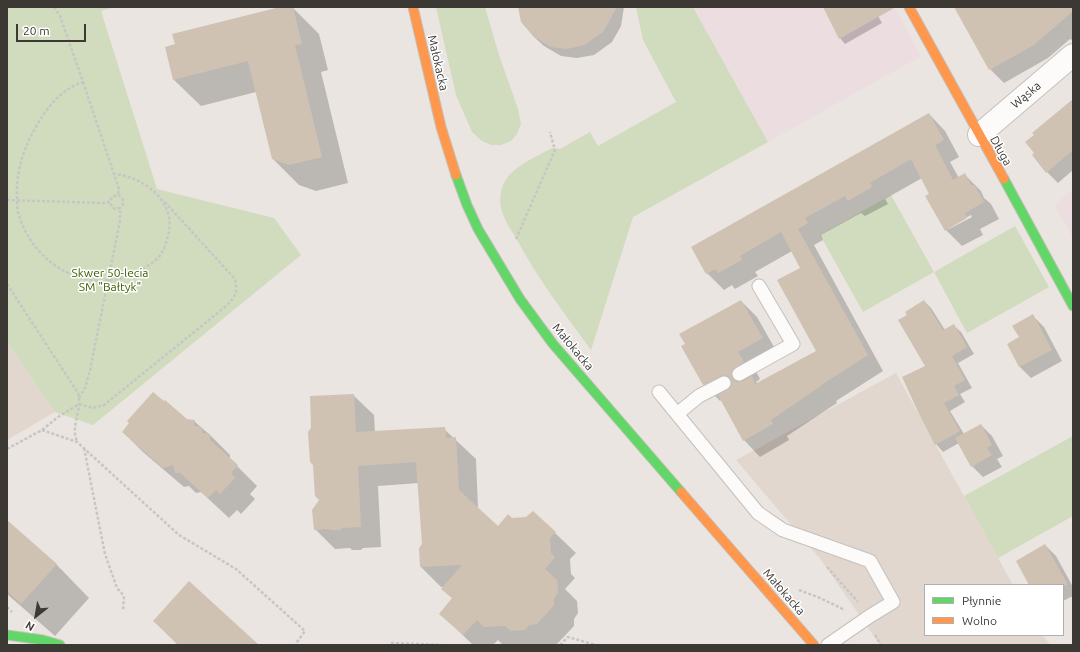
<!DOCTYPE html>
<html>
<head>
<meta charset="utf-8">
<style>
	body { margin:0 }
	#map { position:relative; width:1080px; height:652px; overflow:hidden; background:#eae5e0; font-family:Ubuntu,sans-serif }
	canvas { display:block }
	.frame { position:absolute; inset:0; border:8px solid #3c3935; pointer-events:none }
	.legend { position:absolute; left:924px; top:584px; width:140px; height:52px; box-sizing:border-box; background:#fff; border:1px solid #b1b0ae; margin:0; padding:5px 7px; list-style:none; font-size:12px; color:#3c3935 }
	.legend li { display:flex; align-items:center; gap:8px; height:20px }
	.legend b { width:20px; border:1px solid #b1b0ae }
	.north { position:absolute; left:16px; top:596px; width:40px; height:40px; -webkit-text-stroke:3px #fff; paint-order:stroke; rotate:211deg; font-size:11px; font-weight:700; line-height:16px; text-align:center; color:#3c3935 }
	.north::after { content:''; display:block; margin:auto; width:14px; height:18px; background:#3c3935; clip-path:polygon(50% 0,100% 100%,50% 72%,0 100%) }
	.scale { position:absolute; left:16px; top:24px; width:70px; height:18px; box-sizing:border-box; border:2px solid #3c3935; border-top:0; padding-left:5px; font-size:12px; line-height:14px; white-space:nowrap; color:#3c3935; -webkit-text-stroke:3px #fff; paint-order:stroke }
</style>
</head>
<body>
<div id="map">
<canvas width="1080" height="652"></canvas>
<div class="frame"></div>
<ul class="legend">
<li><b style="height:5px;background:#63d668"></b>Płynnie</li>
<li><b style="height:5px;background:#ff974d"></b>Wolno</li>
</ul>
<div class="north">N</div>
<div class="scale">20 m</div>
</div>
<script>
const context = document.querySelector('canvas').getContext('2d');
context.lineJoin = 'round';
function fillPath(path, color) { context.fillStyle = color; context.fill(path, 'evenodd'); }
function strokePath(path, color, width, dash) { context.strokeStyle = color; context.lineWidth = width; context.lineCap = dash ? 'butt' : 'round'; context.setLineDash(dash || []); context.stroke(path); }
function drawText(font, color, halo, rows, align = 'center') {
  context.font = font + ' Ubuntu,sans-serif'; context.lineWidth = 3; context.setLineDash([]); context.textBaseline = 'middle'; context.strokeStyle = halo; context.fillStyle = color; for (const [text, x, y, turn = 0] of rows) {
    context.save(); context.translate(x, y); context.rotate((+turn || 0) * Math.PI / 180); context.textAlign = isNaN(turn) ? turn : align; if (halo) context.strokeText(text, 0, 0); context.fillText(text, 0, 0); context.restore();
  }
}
fillPath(new Path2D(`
	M7,342L55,412L7,440Z
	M896,373L1013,585H925V635H1043L1050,645H880L821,560L736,460Z`), '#e2d7ce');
fillPath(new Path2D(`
	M693,7H894L921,56L768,142Z
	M1073,189V238L1055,205Z`), '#ecdde1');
fillPath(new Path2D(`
	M7,7H115L101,11L157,189L274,218L301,255L93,425L55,412L7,342Z
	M436,7H485L499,55L518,109L521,124L517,134L511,141L501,145H491L482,141L472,132L456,95Z
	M636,7H693L768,142L633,217L591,350C565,314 537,278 516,238C510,229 504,219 501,208C499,200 501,188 505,181C515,165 536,157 552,148L560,149L590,132L598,146L676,102L643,40Z
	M891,195L934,272L1015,226L1049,287L967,333L934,272L863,312L820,235Z
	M1073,436V516L998,558L964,496Z`), '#d1dbbe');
fillPath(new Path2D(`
	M519,7H624L621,26L612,42L594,55L577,58L561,56L544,46L533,36Z
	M824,7H873L882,23L845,44L840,38Z
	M955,7H1073V39L1072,40L1070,39L1048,58L1004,83L990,69Z
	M293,8L319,34L328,70L321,72L348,183L316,191L299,185L273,159L256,92L201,106L174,80L166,48Z
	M929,114L945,131L959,157L950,162L959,178L965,175L981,191L984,198L991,204L999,219L980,229L983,235L962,246L946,230L930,194L922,178L885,199L888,204L865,216L861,213L821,235L823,240L814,245L883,371L836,401L837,403L787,436L789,440L760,457L744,440L721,400L720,401L704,384L741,301L757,317L778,354L754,368L760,379L756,382L758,384L817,351L801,268L792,251L755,272L758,276L735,289L732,285L724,290L707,273L693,247ZM971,215L972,217L949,229V227Z
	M1073,114V170L1058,183L1047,172L1036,153Z
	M924,301L931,308L945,330L953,325L961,332L974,354L958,363L972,388L960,394L965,402L950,411L964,434L981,425L992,436L1003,456L997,459L1002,467L983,477L972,466L959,443L943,452L936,444L926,367L908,315Z
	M1033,316L1044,327L1062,361L1031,378L1020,367L1008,344L1020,337Z
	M353,395L374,415L375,432L444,429L476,459L478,509L498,527L512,519L527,518L533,512L576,553L570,559L571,574L575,578L565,589L577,601L578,613L574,619V626L557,644L503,645L498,640L493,645H473L441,614L453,599L442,589L444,587H441L421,567L423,545L419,483L378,486L381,547L363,548L361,550H352L350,548L335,549L315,529L321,501L314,465Z
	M187,420L194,421L210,435L230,455V459L257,486L250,494L255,499L241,514L237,510L229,518L201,492L196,493L189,486L184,487L143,452L123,432Z
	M7,521L56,564L89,598L55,636L7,594Z
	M1045,545L1056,556L1073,587V596L1063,601V585H1030Z
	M154,621L258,645H178Z`), '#0003');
fillPath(new Path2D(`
	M280,7H293L302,44L295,45L322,157L289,165L272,159L248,61L173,80L165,47L175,44L172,34Z
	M518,7H617L603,32L584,45L567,49L551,47L533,36L521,22Z
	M823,7H896L839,39Z
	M954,7H1073V11L1034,45L989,70Z
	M1073,99V150L1046,173L1032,155L1034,153L1025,142L1034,135L1032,133Z
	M929,113L944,140L935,145L953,180L965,173L971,185L975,186L984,202L965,213L967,218L945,231L925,196L929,194L911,159L870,183L872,187L848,201L845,196L805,218L808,223L798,229L868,355L821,385V386L771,420L773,424L743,441L718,395L730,388L732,383L731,379L728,376L724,375L703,385L681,346L685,344L679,334L741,300L763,338L738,352L744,362L732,370V378L735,381L738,382L743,381L752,376L755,384L816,351L777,280L800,268L781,232L740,256L742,260L718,273L716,269L706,274L691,247Z
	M924,300L943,330L954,324L967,347L952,356L965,380L954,386L959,395L944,403L960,431L935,445L920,416L902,377L925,366L898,320L907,315L905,312Z
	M1033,314L1052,350L1019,367L1007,344L1019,337L1012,326Z
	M153,392L164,401L165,400L187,419L195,420L194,426L202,427V433L210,434V440L238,465L231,473L235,478L220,494L216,490L208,498L180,473H175L173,465L163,468L122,432L129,423L127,421Z
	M354,394L356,432L445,427L446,438L456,437L459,490L498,526L508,514L512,518L526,517L533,511L556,532L550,538L551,553L555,557L545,569L557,580L558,592L554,599V605L537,624L529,625L525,630L511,631L505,626L484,627L477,620L463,635L439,614L452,598L441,589L462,565L420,567L419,548L422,544L416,462L358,466L361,527L342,528L340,530H331L329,529L314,530L312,510L319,500L315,496L313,465L310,462L308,432L311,428L310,396Z
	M981,424L992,445L987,448L992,455L971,467L955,438Z
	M7,520L57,564L21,604L7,591Z
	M1045,544L1068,585H1029L1016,561Z
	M189,581L259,645H179L153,621Z`), '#d0c2b2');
const lane = new Path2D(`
	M739,374L793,344L759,286
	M659,392L758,513L783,530L870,561L893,602L870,616L828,645
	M677,414L699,396L724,383`);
const street = new Path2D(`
	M979,135L1073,55`);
const fast = new Path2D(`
	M456,175L467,205L478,229L520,299L553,344L681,492
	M1004,179L1073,306
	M7,635L43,640L60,645`);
const slow = new Path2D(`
	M413,7L441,127L456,175
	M909,7L1004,179
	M681,492L814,645`);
strokePath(lane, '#c4c0bc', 15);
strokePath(street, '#c4c0bc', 24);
strokePath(fast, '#c4c0bc', 11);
strokePath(slow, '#c4c0bc', 11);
strokePath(new Path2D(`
	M54,7L60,16L83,82C62,89 48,106 37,125C24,147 16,170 17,197C17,201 17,207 18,212C32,265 90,299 141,270C147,266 153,263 158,258C164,251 166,243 168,236C177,202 145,177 114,174
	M83,82L114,174L119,189L118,195
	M118,195C124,198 125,204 120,208
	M7,200L103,203L110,202L112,197L118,195
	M516,239L555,150L550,132
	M7,284L78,393C83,409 70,426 77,441
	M79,398L85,388L90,370L120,221V208L115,209L112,207L110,202
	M42,430L77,442L179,535L236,569L305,631L297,642V645
	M84,448L105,554L117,588L124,596L123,610
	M7,449L42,430L58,417L79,404L93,408L104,405L225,307C235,297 238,294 235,279L163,200
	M827,567L858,602
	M799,590L820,598L845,610
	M7,607L12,612
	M875,635L881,645
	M391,643L442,645
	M560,645L568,637L596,645`), '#c7c6c4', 2.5, [3, 2]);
strokePath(lane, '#fcfbfa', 13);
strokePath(street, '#fcfbfa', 22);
strokePath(fast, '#63d668', 9);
strokePath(slow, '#ff974d', 9);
drawText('12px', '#3c3935', '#fff', [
	["Małokacka",438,63,77],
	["Wąska",1026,95,-40],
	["Długa",1001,151,61],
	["Małokacka",573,347,50],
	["Małokacka",784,592,49]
]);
drawText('12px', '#3e5b00', '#fff', [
	["Skwer 50-lecia",110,273],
	["SM \"Bałtyk\"",110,287]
]);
</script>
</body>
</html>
